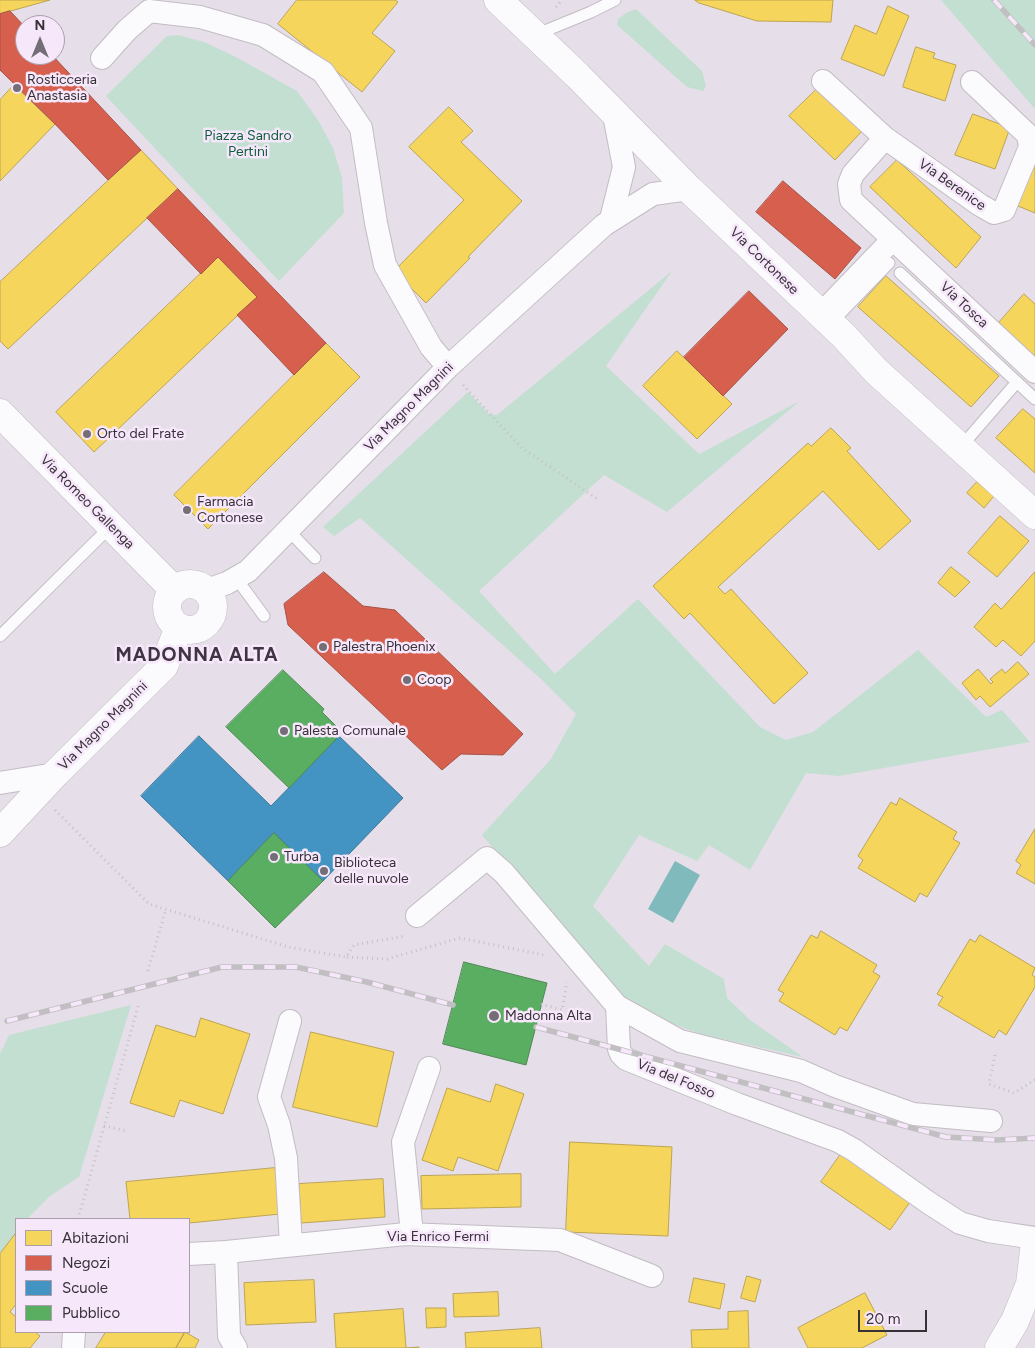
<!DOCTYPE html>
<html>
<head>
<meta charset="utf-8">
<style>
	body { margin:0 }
	#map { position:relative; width:1035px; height:1348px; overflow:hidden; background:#e6dee8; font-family:Figtree,sans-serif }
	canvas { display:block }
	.legend { position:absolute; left:15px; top:1218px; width:175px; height:115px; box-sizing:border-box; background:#f6e7fa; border:1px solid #aa9eac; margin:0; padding:6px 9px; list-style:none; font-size:15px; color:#373138 }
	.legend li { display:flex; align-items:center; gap:10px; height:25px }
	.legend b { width:25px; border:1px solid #aa9eac }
	.north { position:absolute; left:15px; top:15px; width:50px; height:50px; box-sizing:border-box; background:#f6e7fa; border:1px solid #aa9eac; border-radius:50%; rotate:0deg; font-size:14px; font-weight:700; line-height:20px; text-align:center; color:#373138 }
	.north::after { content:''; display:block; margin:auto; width:18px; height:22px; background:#746e76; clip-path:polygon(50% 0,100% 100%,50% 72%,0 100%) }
	.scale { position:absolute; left:858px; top:1310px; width:69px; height:22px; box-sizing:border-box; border:2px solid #373138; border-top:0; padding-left:6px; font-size:15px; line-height:18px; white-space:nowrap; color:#373138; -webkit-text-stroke:4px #f6e7fa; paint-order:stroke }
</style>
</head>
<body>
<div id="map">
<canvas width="1035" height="1348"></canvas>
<ul class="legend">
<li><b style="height:14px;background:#f6d55c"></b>Abitazioni</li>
<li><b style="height:14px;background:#d6604d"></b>Negozi</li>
<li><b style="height:14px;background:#4393c3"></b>Scuole</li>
<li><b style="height:14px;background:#5aae61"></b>Pubblico</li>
</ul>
<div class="north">N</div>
<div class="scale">20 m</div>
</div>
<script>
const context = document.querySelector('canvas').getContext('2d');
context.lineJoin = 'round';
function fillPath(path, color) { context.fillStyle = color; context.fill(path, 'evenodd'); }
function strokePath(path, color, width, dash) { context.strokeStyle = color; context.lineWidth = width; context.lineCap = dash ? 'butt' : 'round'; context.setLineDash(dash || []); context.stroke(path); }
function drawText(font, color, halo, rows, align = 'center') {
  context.font = font + ' Figtree,sans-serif'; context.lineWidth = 5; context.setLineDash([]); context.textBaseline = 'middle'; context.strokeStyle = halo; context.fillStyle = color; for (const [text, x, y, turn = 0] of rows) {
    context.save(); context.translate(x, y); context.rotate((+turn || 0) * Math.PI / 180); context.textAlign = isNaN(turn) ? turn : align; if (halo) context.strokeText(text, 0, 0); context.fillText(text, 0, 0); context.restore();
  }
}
fillPath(new Path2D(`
	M941,0H1035V109Z
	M636,9L702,71L706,86L703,91L687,87L617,25L618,19L626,13Z
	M178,35L204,42L234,56L297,91L318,120L333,148L342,178L344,213L279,281L106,96L167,36Z
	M672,271L606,366L699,454L800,401L667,512L604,475L479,591L555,674L638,599L760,727L786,740L813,732L918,650L986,717L1002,710L1030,742L839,776L806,773L750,870L709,845L697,861L639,835L593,906L649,966L665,944L724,979L727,998L750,1020L803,1057L701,1034L631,1009L482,835L551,759L576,714L541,679L360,518L334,536L323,527L468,392L489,414L497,415Z
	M131,1005L79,1177L50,1196L27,1219H16V1233L0,1254V1054L9,1035Z`), '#c3dfd2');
fillPath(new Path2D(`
	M675,861L700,875L673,923L648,909Z`), '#80babd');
const homes = new Path2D(`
	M0,0H50L0,14Z
	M297,0H395L398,2L372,33L395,51L362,92L278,24Z
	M695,0H833L831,22L757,21L699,3Z
	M888,6L909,16L884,76L841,59L855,25L876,34Z
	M916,47L935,53L933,58L956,65L945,101L903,87Z
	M14,85L55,124L0,181V100Z
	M816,90L864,129L835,160L789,116Z
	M449,107L473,131L461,142L522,201L468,257L470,258L426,303L394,271L464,200L409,147Z
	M973,114L1010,128L995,169L955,155Z
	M141,150L178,189L8,349L0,341V282Z
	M897,160L981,237L956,268L870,187Z
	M1034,166L1035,167V213L1018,206Z
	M218,257L257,297L94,452L56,412Z
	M886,276L999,376L971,407L858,307Z
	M1024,294L1035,304V361L996,326Z
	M326,343L360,377L208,529L174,495Z
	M677,351L732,404L697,439L643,386Z
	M1023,409L1035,419V473L996,438Z
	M831,428L851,448L847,451L911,521L879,550L823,491L718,587L725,594L731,589L808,673L774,704L690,613L684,619L653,586L808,443L811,446Z
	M977,482L994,496L984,508L967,493Z
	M1000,516L1029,541L997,577L968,553Z
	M951,567L970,582L955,597L938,583Z
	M1035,572V641L1021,656L1003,640L996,647L974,627L995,603L1001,609Z
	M1018,662L1029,674L990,707L980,696L976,700L962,683L978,669L991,684L993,682L990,679L1002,669L1005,673Z
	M900,798L957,832L953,839L960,843L927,897L920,893L915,902L858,868L863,860L858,856L891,802L896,805Z
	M1035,829V884L1016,873L1021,865L1016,861Z
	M821,931L877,965L873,972L880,976L847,1031L840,1027L835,1035L779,1001L784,993L778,990L811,935L817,938Z
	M980,935L1035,968L1032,975L1035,977V987L1006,1035L999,1030L994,1038L938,1005L943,997L937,994L970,939L975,942Z
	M201,1018L250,1034L223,1114L180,1100L174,1117L130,1103L156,1025L195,1037Z
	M311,1032L394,1052L377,1127L293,1107Z
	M496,1084L524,1094L498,1171L458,1157L453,1171L422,1160L447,1088L490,1102Z
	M570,1142L672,1147L668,1236L566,1232Z
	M841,1154L910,1202L890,1230L821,1182Z
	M275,1168L280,1214L189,1223V1219H130L126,1182Z
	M521,1174V1207L422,1209L421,1176Z
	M383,1179L385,1217L301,1223L299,1184Z
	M16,1233V1304L10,1312L16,1317V1332H35L40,1336L30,1348H0V1254Z
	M747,1276L761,1280L755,1302L741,1298Z
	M694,1278L725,1284L720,1309L689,1302Z
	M314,1280L316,1322L246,1325L244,1283Z
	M498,1292L499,1316L454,1317L453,1294Z
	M865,1293L887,1335L862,1348H808L798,1328Z
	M426,1308H446V1327L427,1328Z
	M403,1309L406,1348L419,1347V1348H336L334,1314Z
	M748,1311L749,1348H692L691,1330L728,1329V1312Z
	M540,1328L542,1348H466L465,1333Z
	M106,1332H185L176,1348H96Z
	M185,1332L199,1340L195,1348H176Z`);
fillPath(homes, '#f6d55c');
strokePath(homes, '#bda451', 1);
const shops = new Path2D(`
	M10,11L25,27V55H52L141,150L108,180L55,124L0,70V14Z
	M783,181L861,248L835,279L756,212Z
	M178,189L326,343L294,375L237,315L257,297L218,257L201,274L147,218Z
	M749,291L788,329L723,396L684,357Z
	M324,572L363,606L395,610L523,734L503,755L461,754L442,770L288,625L284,604Z`);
fillPath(shops, '#d6604d');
strokePath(shops, '#a65247', 1);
const schools = new Path2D(`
	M199,736L271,806L339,736L403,798L323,881L274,833L228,881L141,796Z`);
fillPath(schools, '#4393c3');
strokePath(schools, '#3f7699', 1);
const public = new Path2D(`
	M283,670L324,709L322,712L339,729L336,732L339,736L289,788L226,727Z
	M274,833L323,881L275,928L228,881Z
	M464,962L547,983L526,1065L443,1044Z`);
fillPath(public, '#5aae61');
strokePath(public, '#508855', 1);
const service = new Path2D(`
	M535,35L591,12L615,0
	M900,273L1035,399
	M830,324L889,263
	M960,448L1017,382
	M288,530L315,558
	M236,578L264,616
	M0,636L111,526`);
const minor = new Path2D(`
	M102,58L127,30L149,11L200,17L263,35L323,72L361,128L376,223L385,265L431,347L448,367
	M823,81L885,138
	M972,82L1028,135L1030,147L1004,210L994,213L980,205L885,138L853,174L849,184L851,200L1035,372
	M611,219L624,167L614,115
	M820,315L893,239
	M207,590L227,583L248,571L448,367L604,225L653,194L689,189
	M0,783L55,774
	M417,916L487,858L504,873L617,1006L619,1049L621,1054L626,1059L737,1104L838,1141L854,1150L929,1203L960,1223L988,1231L1035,1238
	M617,1006L680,1041L801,1071L835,1086L913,1114L991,1121
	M290,1021L269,1097L279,1125L286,1158L291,1245
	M412,1234L403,1142L429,1068
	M226,1252L229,1336L236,1348
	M189,1254L226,1252L406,1234L560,1240L652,1276
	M73,1348L74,1332`);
const tertiary = new Path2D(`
	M0,413L174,590
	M167 607a23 23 0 1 1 46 0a23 23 0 1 1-46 0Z
	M0,833L55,774L164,666L179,627
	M999,1348L1015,1321L1030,1284L1035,1242`);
const secondary = new Path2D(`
	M498,0L577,75L689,189L844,336L876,371L1035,515`);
strokePath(service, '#c2bcc3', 13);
strokePath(minor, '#c2bcc3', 24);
strokePath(tertiary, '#c2bcc3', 29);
strokePath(secondary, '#c2bcc3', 29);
strokePath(new Path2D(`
	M556,7L562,0
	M463,385L522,448L599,500
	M55,810L149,904L288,947L346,957L354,945L405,936
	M347,957L387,959L460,938L544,955
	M148,971L166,909
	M541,1004L562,1010L567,982
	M995,1055L989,1084L1014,1093L1035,1080
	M104,1126L127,1131
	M78,1219L139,1003`), '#c4c1c4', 3, [1, 4]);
strokePath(service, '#fbfafc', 11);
strokePath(minor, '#fbfafc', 22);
strokePath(tertiary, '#fbfafc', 28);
strokePath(secondary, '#fbfafc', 28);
const rail = new Path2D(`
	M994,0L1035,45
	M7,1021L222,967H296L367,982L453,1005
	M536,1027L946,1137L998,1140L1035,1138`);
strokePath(rail, '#c1bfc2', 5.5);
strokePath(rail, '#f6e7fa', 4, [11]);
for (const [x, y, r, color] of [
	[17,88,5,"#746e76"],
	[87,434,5,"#746e76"],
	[187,510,5,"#746e76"],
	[323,647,5,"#746e76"],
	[407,680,5,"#746e76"],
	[284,731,5,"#746e76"],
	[274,857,5,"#746e76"],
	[324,871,5,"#746e76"],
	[494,1016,6,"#746e76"]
]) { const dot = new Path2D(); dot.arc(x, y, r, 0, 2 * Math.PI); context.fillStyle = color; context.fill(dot); strokePath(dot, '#f6e7fa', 2); }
drawText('14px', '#373138', '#f6e7fa', [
	["Rosticceria",27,80],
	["Anastasia",27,96],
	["Orto del Frate",97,434],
	["Farmacia",197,502],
	["Cortonese",197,518],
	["Palestra Phoenix",333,647],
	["Coop",417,680],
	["Palesta Comunale",294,731],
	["Turba",284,857],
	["Biblioteca",334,863],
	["delle nuvole",334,879],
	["Madonna Alta",505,1016]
], 'left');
drawText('14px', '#105e3d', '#f6e7fa', [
	["Piazza Sandro",248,136],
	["Pertini",248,152]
]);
drawText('14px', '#373138', '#f6e7fa', [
	["Via Berenice",952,185,35],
	["Via Cortonese",764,261,44],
	["Via Tosca",964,305,43],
	["Via Magno Magnini",409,407,-45],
	["Via Romeo Gallenga",87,502,45],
	["Via Magno Magnini",103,726,-45],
	["Via del Fosso",676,1079,22],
	["Via Enrico Fermi",438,1237]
]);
context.letterSpacing = '1px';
drawText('bold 19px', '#403442', '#f6e7fa', [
	["MADONNA ALTA",197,655]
]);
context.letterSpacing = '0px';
</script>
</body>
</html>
